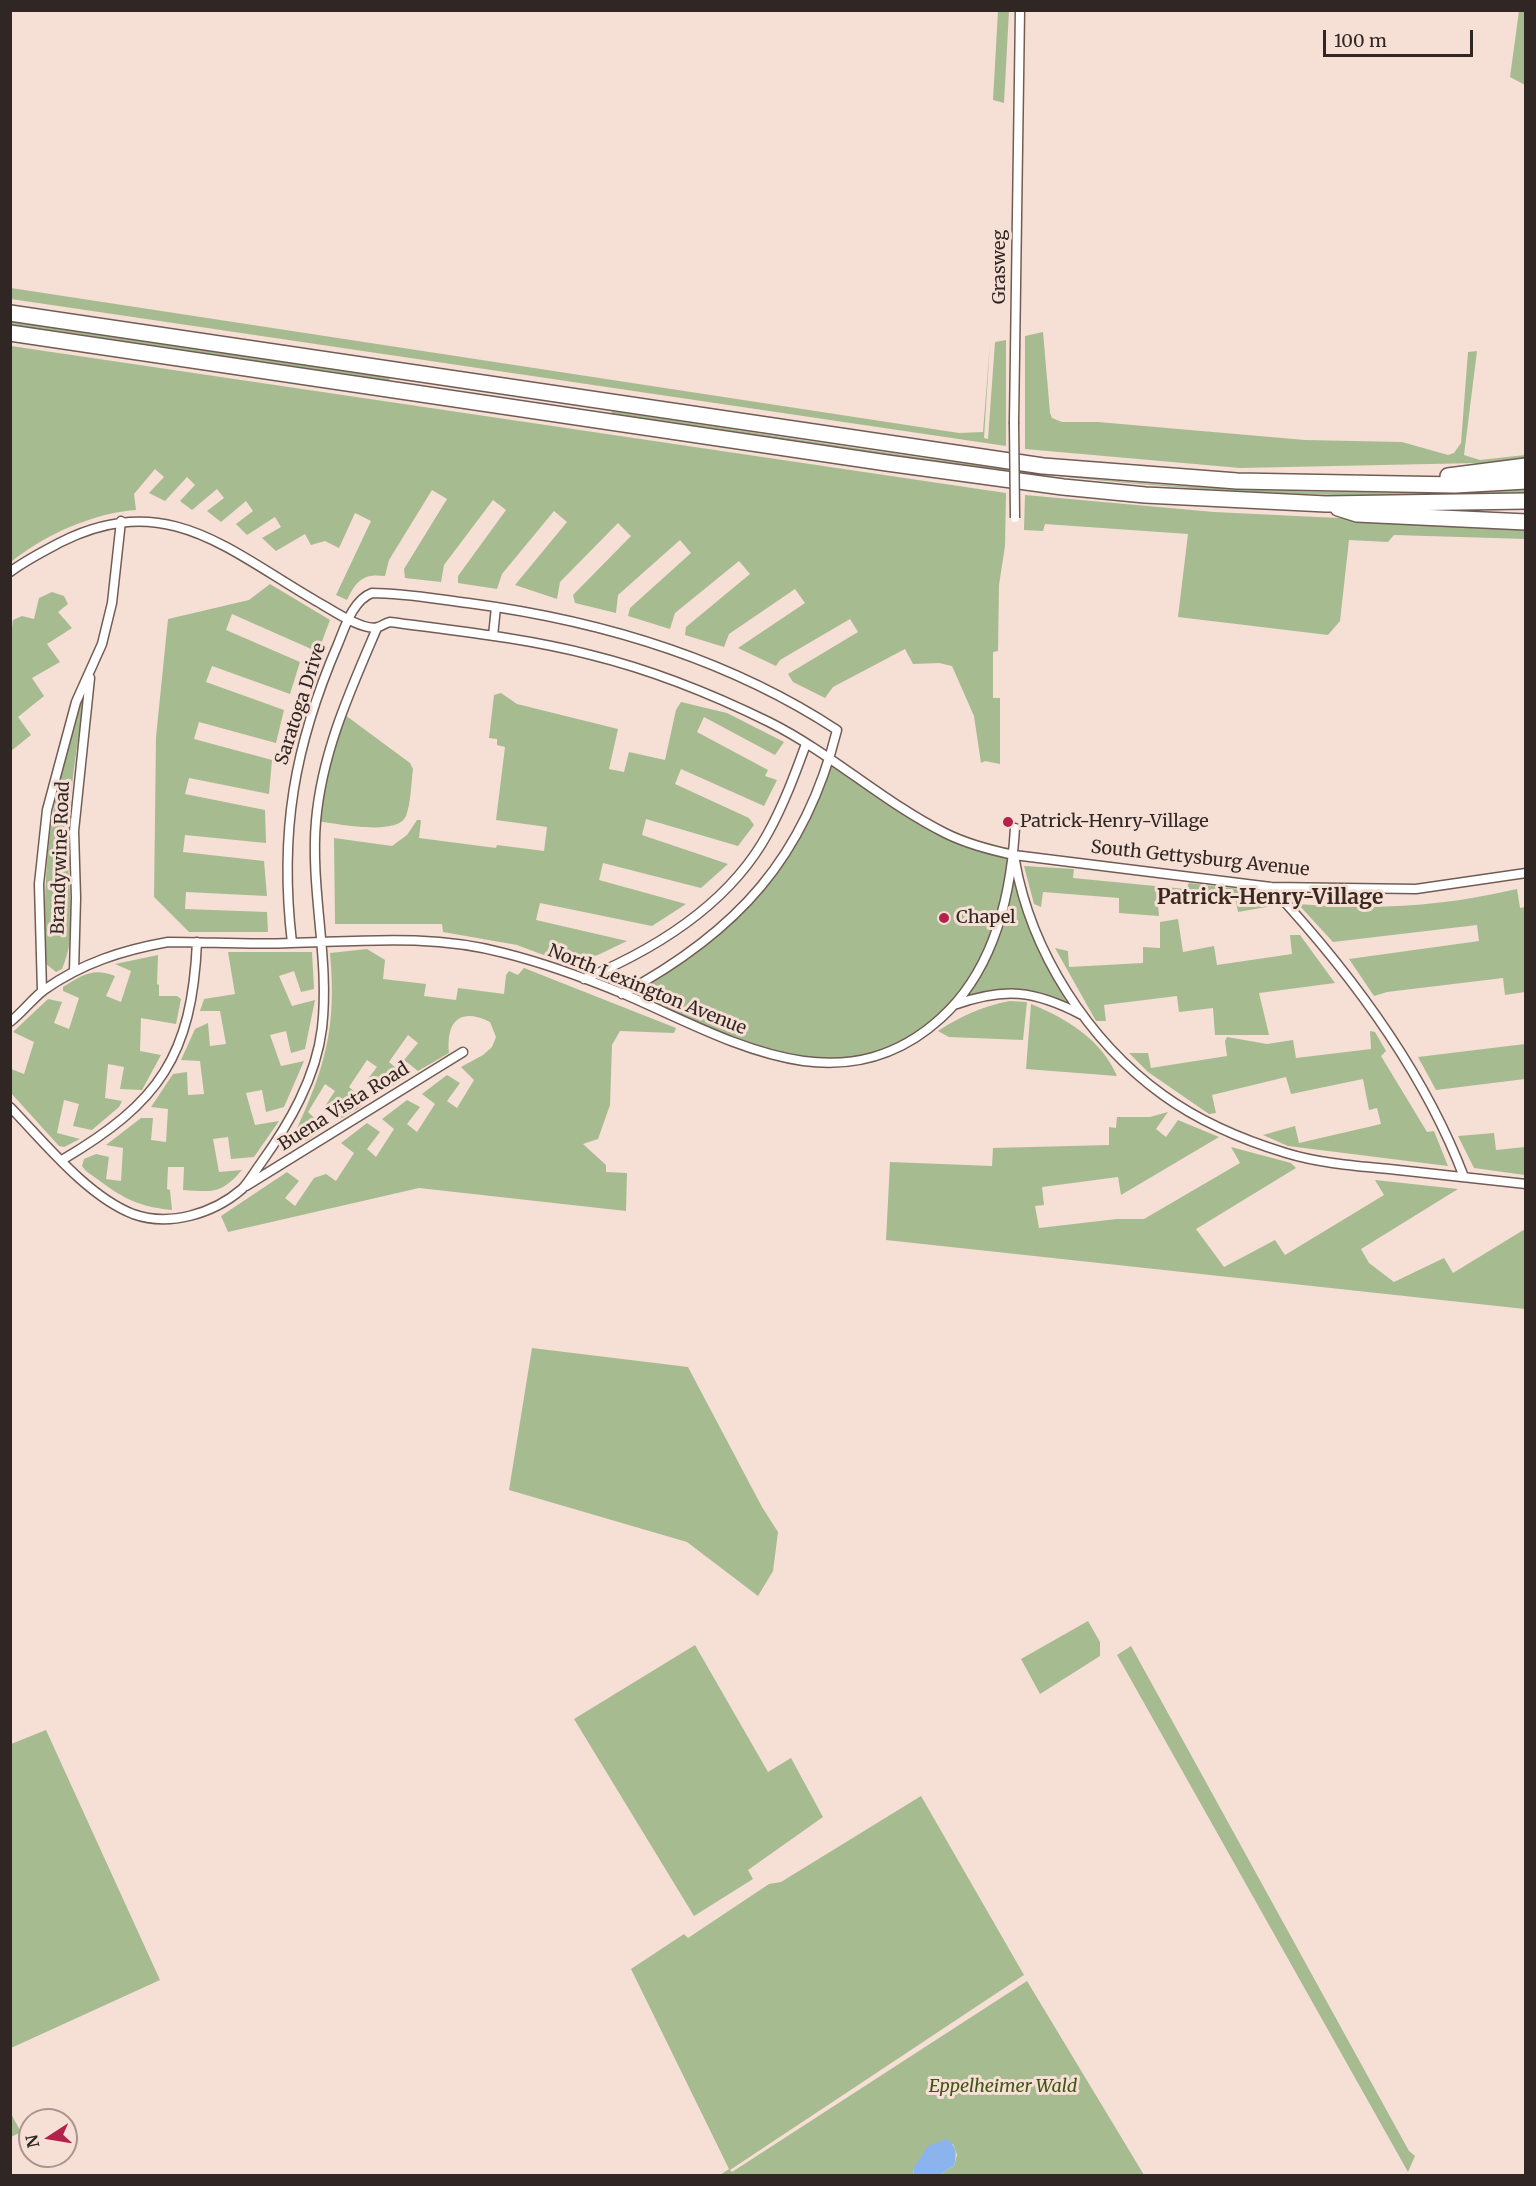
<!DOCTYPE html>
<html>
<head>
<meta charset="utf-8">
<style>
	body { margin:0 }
	#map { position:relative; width:1536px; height:2186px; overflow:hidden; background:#f6dfd5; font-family:Merriweather,serif }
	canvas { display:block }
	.frame { position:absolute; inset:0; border:12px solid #302724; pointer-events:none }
	.north { position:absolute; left:18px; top:2108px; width:60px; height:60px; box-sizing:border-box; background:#f6dfd5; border:2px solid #a7958e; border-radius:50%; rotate:258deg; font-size:16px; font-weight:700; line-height:24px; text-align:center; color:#302724 }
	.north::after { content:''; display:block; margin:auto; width:21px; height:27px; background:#b3224a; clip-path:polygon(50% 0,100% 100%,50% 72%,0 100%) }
	.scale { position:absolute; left:1323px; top:30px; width:150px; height:27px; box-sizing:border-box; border:3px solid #302724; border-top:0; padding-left:8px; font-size:18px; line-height:21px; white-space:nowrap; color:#302724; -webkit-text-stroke:4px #f6dfd5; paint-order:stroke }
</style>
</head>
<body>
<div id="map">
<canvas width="1536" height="2186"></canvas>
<div class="frame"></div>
<div class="north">N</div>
<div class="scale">100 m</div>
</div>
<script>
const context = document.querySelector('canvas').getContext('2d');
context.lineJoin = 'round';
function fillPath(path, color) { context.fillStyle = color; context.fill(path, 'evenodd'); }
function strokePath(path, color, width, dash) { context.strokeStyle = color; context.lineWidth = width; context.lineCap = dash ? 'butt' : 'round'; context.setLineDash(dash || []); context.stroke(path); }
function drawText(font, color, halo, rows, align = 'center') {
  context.font = font + ' Merriweather,serif'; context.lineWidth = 6; context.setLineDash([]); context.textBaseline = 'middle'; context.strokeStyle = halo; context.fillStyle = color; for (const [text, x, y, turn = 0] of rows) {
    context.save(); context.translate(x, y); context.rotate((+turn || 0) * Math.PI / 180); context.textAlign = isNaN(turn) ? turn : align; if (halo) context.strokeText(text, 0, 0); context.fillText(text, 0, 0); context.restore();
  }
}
fillPath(new Path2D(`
	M998,11H1009L1004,103L993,100Z
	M1519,11H1525V85L1510,77Z
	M11,288L959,433L983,432L990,343L984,438L988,439L995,342L1006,340V446L11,299Z
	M11,321L390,377L389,381L11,325Z
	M1043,332L1050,413L1052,418L1062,422H1098L1305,440L1402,442L1448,455L1454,453L1461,443L1468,352L1477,351L1464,455L1480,460L1525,455V462L1240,468L1025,449V336Z
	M11,346L1006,493L1005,546L999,585L998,651L993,652V698H1000V764L985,761L981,763L974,716L952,666L939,663L913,664L905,649L833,687L825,698L793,682L788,674L858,632L850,619L780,660L776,666L738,648L805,603L795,589L729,634L724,647L685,635L686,627L750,574L739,561L675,613L670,629L628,616L630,608L691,553L680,540L618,595L616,613L575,603L573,595L631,536L618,523L560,582L557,599L515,585L567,522L554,511L502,574L497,589L458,583V576L506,510L493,500L444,565L441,582L405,578L404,569L447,499L432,490L389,560L385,576C363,573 356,581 347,600L336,595L371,521L355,513L339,548L325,541L311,545L305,534L276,551L262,538L281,527L275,517L247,535L236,524L253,511L246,501L221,522L207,511L224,498L217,489L192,510L180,501L195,485L187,477L165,501L149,493L164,477L155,469L134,494L136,510C93,513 44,535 11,562Z
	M612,411C776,435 941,464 1106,480C1245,493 1386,495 1525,489V492C1216,510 915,460 611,414Z
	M1025,495L1214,512L1525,527L1526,539L1394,535L1388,542L1349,540L1340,621L1328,635L1178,617L1188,534L1045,524L1043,531L1024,530Z
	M270,584L330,620L318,652L232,614L226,630L300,662L290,694L212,666L206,682L284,710L276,743L199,722L194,739L272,760L269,794L189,778L185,794L265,810L266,843L185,835L183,852L264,861L267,896L186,892L185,909L267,912L268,932H189L154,897L156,737L168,619L249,600Z
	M52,592L64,596L68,604L58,612L72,628L47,644L60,662L32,678L44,696L18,717L31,735L11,751L10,642L13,620L22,616L34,619L39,598Z
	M501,693L517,704L618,729L609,769L624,772L629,752L665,760L676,710L681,702L727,713L784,742L775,755L704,717L697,732L768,770L765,776L777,780L764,806L681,769L675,784L749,818L754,825L738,846L646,819L642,835L728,864L701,888L603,863L599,880L686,904L652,926L540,903L536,920L627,941L598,955L565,963L517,945L443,932L442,924H335L334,838L392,846L407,835L417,820H421L419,838L496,848L497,845L544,851L547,827L496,820L505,747L497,745V739L489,738L494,695Z
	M86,694C76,747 68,801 68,855C68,892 78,934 62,969L56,972L46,964C42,882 48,811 72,732C76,721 78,702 86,694Z
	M341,712L410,763L413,769C411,784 411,803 406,816C397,837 335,823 316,821Z
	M830,758L946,834L1014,855L1034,928L1084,1016L1014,992L954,1006L916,1036L861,1061L778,1057L623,994L704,942L776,869Z
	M1024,866L1074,869L1073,878L1186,889L1189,883L1262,892L1272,906L1238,912L1234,892L1158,905L1159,916L1119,913V898L1043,892L1041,907L1034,904Z
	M1517,889L1520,908L1525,907V992L1505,995L1503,978L1387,992L1374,996L1349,959L1479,941L1477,925L1333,942L1298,904C1377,910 1439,907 1517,889Z
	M1178,919L1183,952L1214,946L1217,965L1292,954L1290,935H1300L1335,983L1259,993L1269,1035H1215L1213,1008L1179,1012L1177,996L1104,1005L1106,1021H1096L1055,948L1068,951L1069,967L1143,963V947L1160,948V922Z
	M367,949L385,960L383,979L426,984L424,996L456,1000L458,988L504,994L506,975L509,971L518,975L524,968L676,1028L674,1033L620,1031L612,1045L610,1105L598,1139L583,1144L606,1165V1172L627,1173L626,1211L419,1188L228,1232L221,1216L287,1172L299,1181L285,1198L295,1206L314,1178L326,1174L336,1181L354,1153L341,1143L367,1123L380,1132L367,1149L376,1157L394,1129L382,1119L407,1100L420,1107L407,1124L417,1132L435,1104L422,1094L447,1075L460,1083L447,1101L457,1108L474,1080L461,1067L483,1055L492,1047L496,1037L490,1022C460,1007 446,1021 449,1053L418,1071L404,1060L418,1043L408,1035L389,1062L402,1073L404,1079L379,1093L364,1084L377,1067L367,1060L349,1087L362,1098V1106L340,1119L323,1109L335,1091L325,1084L308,1112L324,1127L308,1140L296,1142L293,1140L294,1135C325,1068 337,1028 330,953Z
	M228,952H312L314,989L301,992L294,971L279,976L292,1006L315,1000L305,1049L291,1053L286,1031L270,1035L281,1066L304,1061L284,1107L266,1112L262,1090L246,1093L255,1125L279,1121L254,1157L231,1159L228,1137L213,1139L219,1172L242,1170C221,1194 214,1192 183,1190L184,1167H168L167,1189L170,1190L172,1210C131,1206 118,1194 86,1171L82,1166L84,1159L96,1154L109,1157L106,1179L121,1181L123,1148L106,1145L141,1118H153L151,1140L166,1142L168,1109L151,1107L173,1074L187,1072L188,1095L204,1094L200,1061L181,1060L195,1029L208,1023L210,1046L226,1044L220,1011H200L204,999L235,994Z
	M158,955L157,984L159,985V996H177L181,999L176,1024L141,1018L140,1051L161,1055L142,1090L120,1089L124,1067L108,1064L105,1098L122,1101L119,1107L92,1130L73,1126L79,1104L64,1100L57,1133L80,1139L64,1147L59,1146L11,1093V1069L24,1074L34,1042L13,1032L48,999L62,1002L54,1023L69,1029L79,998L63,991V987C82,975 93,967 115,976L106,996L121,1002L131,971L115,964Z
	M1010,1001L1027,1002L1023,1040L949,1037L938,1031C961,1016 983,1006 1010,1001Z
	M1031,1004C1066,1018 1102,1040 1117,1076L1026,1069Z
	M1370,1031L1375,1032L1386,1051L1381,1056L1427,1132L1434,1131L1448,1166L1288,1146L1263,1135L1295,1126L1299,1143L1381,1124L1377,1108L1369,1110L1363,1079L1291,1094L1286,1077L1212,1095L1216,1113L1209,1114L1148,1072L1129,1053H1148L1151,1068L1227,1056L1225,1041L1227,1037L1267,1044L1293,1040L1296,1058L1371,1049Z
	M1525,1044V1079L1436,1090L1418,1057Z
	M1168,1112L1156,1129L1166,1137L1178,1120L1219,1137L1121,1195L1118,1177L1042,1187L1044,1205L1035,1206L1039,1228L1117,1219H1144L1240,1163L1231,1147L1291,1163L1296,1168L1196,1229L1224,1267L1275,1240L1285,1255L1384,1195L1375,1180L1458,1189L1361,1249L1369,1263L1394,1282L1444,1258L1453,1273L1525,1229V1309L886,1240L890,1162L992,1166L993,1148L1109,1145V1127L1116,1128L1117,1117H1150Z
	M1494,1133L1496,1150L1525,1147V1175L1474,1168L1458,1136Z
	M532,1348L688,1367L762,1507L778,1532L773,1571L758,1596L687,1542L509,1490Z
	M1088,1621L1100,1642V1656L1040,1694L1021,1659Z
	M695,1645L768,1772L791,1758L823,1817L748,1870L753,1879L694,1916L574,1719Z
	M1131,1646L1409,2151L1415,2156L1408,2172L1117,1655Z
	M46,1730L160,1980L11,2048V1744Z
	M921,1796L1024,1975L730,2170L732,2172L1027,1981L1144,2175H939L954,2166L957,2155L953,2144L913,2169L914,2175H720L729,2169L631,1969L684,1934L688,1938L769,1884L781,1882Z
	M10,2112L21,2132L11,2137H10Z`), '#a7bb91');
fillPath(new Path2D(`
	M947,2139C957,2147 957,2154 954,2166L939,2175H914L913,2169L928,2146Z`), '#8bb4ee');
const minor = new Path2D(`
	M1014,422L1020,10
	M10,572C26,560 44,551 61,542C166,489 228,550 316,601C329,608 363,632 378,627C382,626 385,623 390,622C457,631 525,638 591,655C652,670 712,694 769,722C831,753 883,802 945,833C967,844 990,850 1014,855L1271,887L1416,889L1526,873
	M493,636L496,607
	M1015,861C1031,952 1088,1041 1163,1095C1199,1121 1243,1140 1286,1153C1318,1163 1356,1166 1389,1169C1435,1174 1480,1179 1526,1184
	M1271,887C1349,971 1423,1069 1464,1177
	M292,943C279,833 294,746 338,644C345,627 353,600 372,593C404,593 436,599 468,603C597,620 727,658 837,730C805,858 737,932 622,994
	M74,971L76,898L74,831L90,678
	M584,979C656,949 730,903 768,833C784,804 795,774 806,744
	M42,991L39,884L47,810L76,702L102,644L112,603L121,521
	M954,1005C1005,987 1034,990 1082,1015
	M10,1022C23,1012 32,999 44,990C82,963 123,950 168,942C209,942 250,945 291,943C363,941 433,934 504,953C544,963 585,978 624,994C728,1039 840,1110 941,1018C994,970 1011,896 1015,828
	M10,1107C44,1142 87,1196 133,1214C169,1227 213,1214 242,1189C249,1182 255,1171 261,1163C289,1124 316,1078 322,1028C330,959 310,890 316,821C322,752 350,691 377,628
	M62,1160C159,1103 192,1056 197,942
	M246,1186L463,1052`);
const motorway = new Path2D(`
	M10,313L1043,466L1237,481L1455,485L1526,481
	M10,333L887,463L1063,487L1145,495L1326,504L1526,501
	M1448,476L1526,466
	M1338,508L1357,514L1526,522`);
strokePath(minor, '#715d55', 11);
strokePath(motorway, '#715d55', 18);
strokePath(minor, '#fff', 8);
strokePath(motorway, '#fff', 15);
const minorBridge = new Path2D(`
	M1014,422L1015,518`);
strokePath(minorBridge, '#715d55', 11, []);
strokePath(minorBridge, '#fff', 8);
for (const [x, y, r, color] of [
	[1008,822,6,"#b3224a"],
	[944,918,6,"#b3224a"]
]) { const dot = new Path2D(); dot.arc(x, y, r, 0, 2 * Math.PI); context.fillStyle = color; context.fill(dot); strokePath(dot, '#f6dfd5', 2); }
drawText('18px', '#302724', '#f6dfd5', [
	["Grasweg",1000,267,-90],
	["Saratoga Drive",301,704,-72],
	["Brandywine Road",61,858,-88],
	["South Gettysburg Avenue",1200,859,6],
	["North Lexington Avenue",647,990,22],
	["Buena Vista Road",344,1107,-32]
]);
drawText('18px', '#302724', '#f6dfd5', [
	["Patrick-Henry-Village",1020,822],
	["Chapel",956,918]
], 'left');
drawText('italic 18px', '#3e5711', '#f6dfd5', [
	["Eppelheimer Wald",1003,2087]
]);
drawText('bold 21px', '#3a2921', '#f6dfd5', [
	["Patrick-Henry-Village",1270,898]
]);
</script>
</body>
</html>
